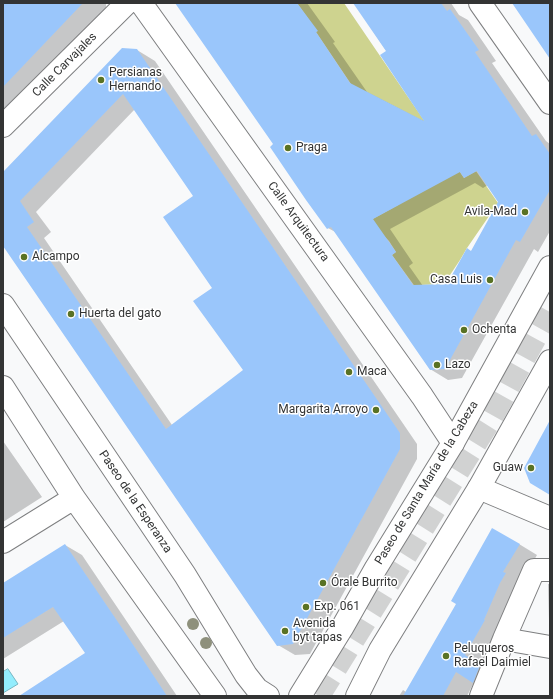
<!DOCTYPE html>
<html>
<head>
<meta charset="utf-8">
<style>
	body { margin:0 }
	#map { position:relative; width:553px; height:699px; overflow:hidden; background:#f8f9fa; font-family:Roboto,sans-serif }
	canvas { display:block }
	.frame { position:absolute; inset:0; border:4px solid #333434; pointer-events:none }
</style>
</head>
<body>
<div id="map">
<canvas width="553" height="699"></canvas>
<div class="frame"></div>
</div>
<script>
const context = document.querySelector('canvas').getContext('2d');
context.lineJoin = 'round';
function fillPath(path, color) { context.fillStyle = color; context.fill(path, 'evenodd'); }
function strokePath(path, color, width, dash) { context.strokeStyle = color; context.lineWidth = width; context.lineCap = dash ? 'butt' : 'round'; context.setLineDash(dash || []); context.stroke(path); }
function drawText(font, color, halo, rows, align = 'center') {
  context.font = font + ' Roboto,sans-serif'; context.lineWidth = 3; context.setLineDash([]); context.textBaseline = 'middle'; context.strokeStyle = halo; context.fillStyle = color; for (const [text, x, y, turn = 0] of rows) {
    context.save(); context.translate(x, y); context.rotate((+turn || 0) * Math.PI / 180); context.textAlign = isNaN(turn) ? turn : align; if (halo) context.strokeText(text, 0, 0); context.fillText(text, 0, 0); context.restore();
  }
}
fillPath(new Path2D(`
	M297,3H344L408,97L464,178L476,171L498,203L467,248L460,260L444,284L421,285L416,288L392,255L396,252L389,241L369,221L398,205L377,118L355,86L353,87L316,32L317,31Z`), '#ced38f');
const water = new Path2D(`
	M8,669L18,684L3,693V672Z`);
fillPath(water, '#93edfd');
strokePath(water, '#76b6c1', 1);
fillPath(new Path2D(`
	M3,3H106V8L42,73L3,115Z
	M176,3H307L335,42L333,43L367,92L427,123L387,52L354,3H451L459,15L468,20L496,61L492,63L546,141L550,144V231L538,252L534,249L462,378L448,380L430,369L337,233L328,228L275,145ZM475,183L483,188L488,185L499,202L471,252L448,285L423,286L409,266L413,263L390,229Z
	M137,50L155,61L417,444V459L310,654L295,655L278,645L3,244V173ZM135,109L194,196L213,288L244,371L172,425L44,238L51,232L36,212Z
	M3,441L42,497L3,522Z
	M519,544L537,555L521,583L492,692L474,682L467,696H399L403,690L406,692Z
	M65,545L82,555L177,696H29L86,653L64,621L3,659V584Z
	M548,584H550V621H549Z`), '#0003');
fillPath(new Path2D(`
	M3,3H83L3,87Z
	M175,3H297L318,31L316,32L350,83L424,121L380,55L386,51L353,3H441L447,11L450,9L479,50L475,52L532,136L536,134L550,154V190L520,242L516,240L445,369L430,370L331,227L327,229L306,200L270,147L273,144ZM477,171L498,202L471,251L467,248L447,284L413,285L392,255L396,252L373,219L460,172L464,178Z
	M512,3H550V59L529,28Z
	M122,48L137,49L400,433V449L293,644L277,646L3,246V172ZM123,94L193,196L163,217L212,288L193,301L243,370L166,429L27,227L34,222L20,201Z
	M550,420V495L530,483L524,468Z
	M492,528L520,544L503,572L506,573L500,583L484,620H485L465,655L480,665L473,683L456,672L443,696H403L456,604L451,601Z
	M65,544L122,628L167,696H19L85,653L53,607L3,638V583Z`), '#9ac6fb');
strokePath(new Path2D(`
	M319,696L490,421L550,312`), '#d1d2d2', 22, [22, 11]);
const minor = new Path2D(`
	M141,3L422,396L453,443
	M480,3L550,103
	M3,126L127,3
	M3,305L185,575L246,675L257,689L268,696
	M3,387L74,498L215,696
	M479,488L550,518
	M3,542L74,498
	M504,639L534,570H550
	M481,696L504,639L550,647`);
const major = new Path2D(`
	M300,696L342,628L376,568L453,443L550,267
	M357,696L380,650L479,488L550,361`);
strokePath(minor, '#7e7f80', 24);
strokePath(major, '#7e7f80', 24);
strokePath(minor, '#fff', 22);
strokePath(major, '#fff', 22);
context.fillStyle = '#8e907c';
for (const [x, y] of [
	[193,624],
	[206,643]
]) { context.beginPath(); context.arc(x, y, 6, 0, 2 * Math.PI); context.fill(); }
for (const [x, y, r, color] of [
	[101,80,4,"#597224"],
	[288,148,4,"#597224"],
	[525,212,4,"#597224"],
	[24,257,4,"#597224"],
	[490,280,4,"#597224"],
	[71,314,4,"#597224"],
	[464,330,4,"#597224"],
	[437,365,4,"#597224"],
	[349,372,4,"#597224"],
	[376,410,4,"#597224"],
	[531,468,4,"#597224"],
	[323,583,4,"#597224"],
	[306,607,4,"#597224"],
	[285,631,4,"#597224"],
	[446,656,4,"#597224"]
]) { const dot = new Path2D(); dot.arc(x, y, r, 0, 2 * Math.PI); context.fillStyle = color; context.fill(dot); strokePath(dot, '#fff', 1.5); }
drawText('12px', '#333434', '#fff', [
	["Calle Carvajales",65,65,-45],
	["Calle Arquitectura",298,222,54],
	["Paseo de Santa María de la Cabeza",427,483,-59],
	["Paseo de la Esperanza",135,502,56]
]);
drawText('12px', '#333434', '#fff', [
	["Persianas",109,73],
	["Hernando",109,87],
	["Praga",296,148],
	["Avila-Mad",517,212,"right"],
	["Alcampo",32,257],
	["Casa Luis",482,280,"right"],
	["Huerta del gato",79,314],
	["Ochenta",472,330],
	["Lazo",445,365],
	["Maca",357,372],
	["Margarita Arroyo",368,410,"right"],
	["Guaw",523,468,"right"],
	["Órale Burrito",331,583],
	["Exp. 061",314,607],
	["Avenida",293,624],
	["byt tapas",293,638],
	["Peluqueros",454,649],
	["Rafael Daimiel",454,663]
], 'left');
</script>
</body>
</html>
